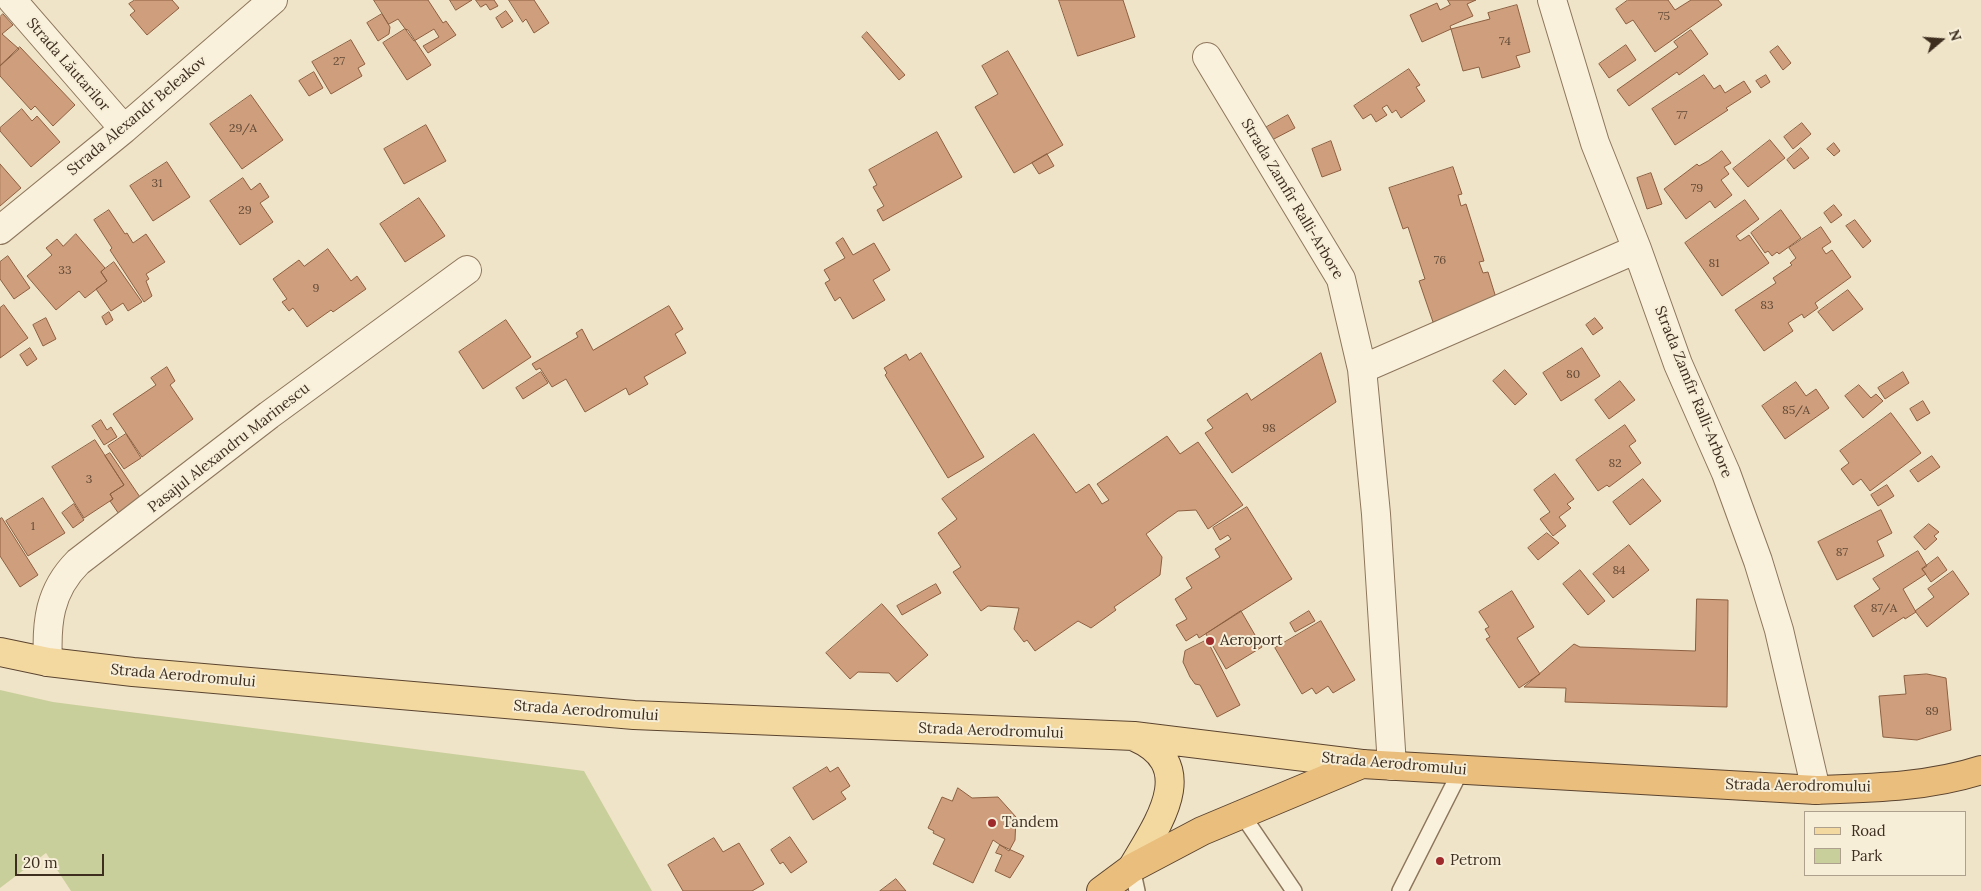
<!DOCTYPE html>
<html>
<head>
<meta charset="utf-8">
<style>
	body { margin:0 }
	#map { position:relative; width:1981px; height:891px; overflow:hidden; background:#f0e4c8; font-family:Lora,serif }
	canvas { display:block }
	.legend { position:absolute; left:1804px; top:811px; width:162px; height:65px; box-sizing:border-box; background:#f7eed8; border:1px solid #ada18e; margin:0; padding:6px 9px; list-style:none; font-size:15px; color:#3d2e20 }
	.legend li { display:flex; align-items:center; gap:10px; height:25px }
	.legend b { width:25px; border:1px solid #ada18e }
	.north { position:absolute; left:1916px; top:15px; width:50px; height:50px; -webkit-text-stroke:4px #f7eed8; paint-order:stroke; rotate:72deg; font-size:14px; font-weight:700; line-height:20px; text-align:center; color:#3d2e20 }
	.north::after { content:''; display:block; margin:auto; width:18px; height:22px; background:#3d2e20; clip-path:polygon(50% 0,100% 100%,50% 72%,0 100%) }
	.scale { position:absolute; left:15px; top:854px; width:89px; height:22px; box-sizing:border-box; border:2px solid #3d2e20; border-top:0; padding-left:6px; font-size:15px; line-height:18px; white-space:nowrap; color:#3d2e20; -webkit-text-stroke:4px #f7eed8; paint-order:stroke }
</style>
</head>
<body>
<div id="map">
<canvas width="1981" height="891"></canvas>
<ul class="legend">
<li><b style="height:6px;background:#f3d9a0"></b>Road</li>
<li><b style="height:14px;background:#c9cf9b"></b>Park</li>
</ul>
<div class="north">N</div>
<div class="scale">20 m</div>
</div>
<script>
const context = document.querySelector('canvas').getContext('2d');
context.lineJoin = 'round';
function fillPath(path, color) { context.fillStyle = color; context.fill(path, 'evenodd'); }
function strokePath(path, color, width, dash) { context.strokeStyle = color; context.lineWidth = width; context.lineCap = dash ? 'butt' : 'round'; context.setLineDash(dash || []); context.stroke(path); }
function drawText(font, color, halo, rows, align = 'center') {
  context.font = font + ' Lora,serif'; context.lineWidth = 4; context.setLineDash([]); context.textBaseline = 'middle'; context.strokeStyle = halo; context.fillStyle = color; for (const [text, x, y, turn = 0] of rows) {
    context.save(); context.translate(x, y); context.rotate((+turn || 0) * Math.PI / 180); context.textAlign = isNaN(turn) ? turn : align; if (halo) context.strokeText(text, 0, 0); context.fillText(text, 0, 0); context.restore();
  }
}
fillPath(new Path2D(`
	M0,690L53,702L584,771L652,891H71L46,853L0,888Z`), '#c9cf9b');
const building = new Path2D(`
	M135,0H172L179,8L147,35L130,15L135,11L129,4Z
	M374,0H428L443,23L446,21L456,35L428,53L423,46L439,37L434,29L414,41L398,19L389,24Z
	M450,0H472L456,10Z
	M476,0H494L498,6L490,10L486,4L481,7Z
	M509,0H534L549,23L534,33L526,19L523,22Z
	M1059,0H1123L1135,37L1078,56Z
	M1448,0H1476L1467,4L1473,16L1450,26L1451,29L1422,42L1410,15L1437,3L1440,10L1450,5Z
	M1628,0H1668L1675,10L1691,0H1718L1722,5L1655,52L1633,20L1626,24L1616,9Z
	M1517,5L1530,52L1516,56L1520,67L1482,78L1479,67L1463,71L1451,29L1490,19L1488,13Z
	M506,11L513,21L502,28L496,18Z
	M3,14L13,25L2,34L19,49L0,66V17Z
	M382,14L390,27L389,34L378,41L367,23Z
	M405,29L408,30L431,65L407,80L383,43Z
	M1691,30L1708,54L1679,75L1677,72L1629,106L1617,90L1678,47L1674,42Z
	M867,32L905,75L899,80L862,37Z
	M351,40L365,64L358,68L362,76L331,94L312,62Z
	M1626,45L1636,60L1609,78L1599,64Z
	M1778,46L1791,63L1783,70L1770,52Z
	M20,47L75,105L53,126L35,106L31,110L0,76V66Z
	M1008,51L1063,145L1014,173L975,107L998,94L982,66Z
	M1409,69L1420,85L1416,87L1425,101L1401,118L1396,110L1392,113L1387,105L1382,108L1387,115L1376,122L1371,114L1363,119L1354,106Z
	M314,72L323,88L309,96L299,81Z
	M1704,75L1714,89L1720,85L1725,93L1744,81L1751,92L1726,108L1728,110L1675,145L1652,109Z
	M1766,75L1770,82L1761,88L1756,81Z
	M251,95L283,140L242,169L210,124Z
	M22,109L32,121L37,116L60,142L31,167L0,131V128Z
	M1288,115L1295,128L1272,140L1265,128Z
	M1802,123L1811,134L1793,149L1784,137Z
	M426,125L446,161L404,184L384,149Z
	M937,132L962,177L883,221L877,210L884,206L873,187L877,185L869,170Z
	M1770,140L1785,158L1748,187L1733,169Z
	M1331,141L1341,170L1322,177L1312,149Z
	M1834,143L1840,151L1834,156L1827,149Z
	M1801,148L1809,158L1794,169L1787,160Z
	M1722,151L1731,163L1724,167L1729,174L1721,180L1732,195L1715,208L1710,201L1686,219L1664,189L1697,164L1699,166L1708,161Z
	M1047,154L1054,166L1039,174L1032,163Z
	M167,162L190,197L153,221L130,186Z
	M0,164L21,188L0,206Z
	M1453,167L1462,194L1458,195L1461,206L1466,204L1484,261L1479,262L1483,273L1488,272L1497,301L1433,322L1419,281L1425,279L1408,227L1403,229L1389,188Z
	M1651,173L1662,204L1647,209L1637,178Z
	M243,178L251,190L260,183L269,197L260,203L273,222L240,245L210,201Z
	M419,198L445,236L405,262L380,224Z
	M1745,200L1759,219L1736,236L1740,241L1749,235L1769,263L1722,296L1685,243Z
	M1834,205L1842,215L1831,223L1824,213Z
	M109,210L125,234L127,233L133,243L146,234L165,262L146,274L149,279L146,281L152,296L144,302L110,250L112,248L94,220Z
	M1781,210L1801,238L1779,254L1777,252L1772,256L1768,251L1765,253L1751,233Z
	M1855,220L1871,241L1863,248L1846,226Z
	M1821,227L1831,242L1822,248L1826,254L1832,250L1851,277L1815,303L1818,308L1804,318L1802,314L1788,323L1793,331L1764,351L1735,310L1776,283L1773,278L1792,265L1790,263L1796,258L1789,248Z
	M76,234L105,268L101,272L107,281L85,298L79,291L56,310L27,276L52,255L46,248L57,239L63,246Z
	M843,238L853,255L874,243L890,270L873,280L885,300L853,319L840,297L835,301L825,283L830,280L824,270L845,258L836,243Z
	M328,249L351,281L357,276L366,289L333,312L331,310L307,327L293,308L289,311L282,302L287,299L273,279L299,260L304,266Z
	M8,256L30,288L14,299L0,279V262Z
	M114,262L142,302L128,311L123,303L111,311L96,289L107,281L101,272Z
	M1848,290L1863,309L1833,331L1818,312Z
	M4,305L28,338L0,358V308Z
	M669,306L683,329L675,334L686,353L644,377L648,384L629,395L626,388L585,412L566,379L552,387L540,368L536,370L532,364L578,337L576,333L582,329L593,350Z
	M109,312L113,320L106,325L102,317Z
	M46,318L56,339L43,346L33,325Z
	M1595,318L1603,328L1593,335L1586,325Z
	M506,320L531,357L483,389L459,352Z
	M30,348L37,359L27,366L20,355Z
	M1582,348L1600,376L1561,401L1543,373Z
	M921,353L984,457L948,478L885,375L887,373L884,368L906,354L909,360Z
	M1321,353L1336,402L1232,473L1205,433L1213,428L1207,420L1247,393L1251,400Z
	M167,367L175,381L170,385L193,419L142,457L113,414L156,385L151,378Z
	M1505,370L1527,394L1515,405L1493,381Z
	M541,372L548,383L523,399L516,388Z
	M1903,372L1909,383L1885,399L1878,388Z
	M1620,381L1635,400L1609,419L1595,400Z
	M1796,382L1806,396L1816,389L1829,408L1785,439L1762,406Z
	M1859,385L1871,398L1876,394L1883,401L1863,418L1845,396Z
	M1923,401L1930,413L1917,421L1910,409Z
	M1891,413L1921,453L1870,491L1861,479L1853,485L1841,469L1849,463L1840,451Z
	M101,420L107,430L111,427L117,437L104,445L92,426Z
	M1625,425L1636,441L1629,446L1641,463L1609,487L1607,485L1598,491L1576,460Z
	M126,434L141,458L124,469L108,446Z
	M1034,434L1076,493L1089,484L1102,504L1109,500L1097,484L1167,436L1180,454L1198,442L1243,505L1208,529L1196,510L1178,511L1146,534L1162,557L1160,575L1114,607L1116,610L1091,628L1078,621L1035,651L1027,640L1024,642L1014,629L1019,608L988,606L981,611L953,572L961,567L938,533L957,519L942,499Z
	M95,440L124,485L110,494L113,499L84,518L52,467Z
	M110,453L142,500L121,517L110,501L113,499L110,494L124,485L105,456Z
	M1932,456L1940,467L1918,482L1910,471Z
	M1555,474L1574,499L1567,504L1571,508L1559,517L1566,526L1553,536L1540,519L1550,512L1534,490Z
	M1643,479L1661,501L1630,525L1613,502Z
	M1887,485L1894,496L1878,506L1871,495Z
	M43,498L65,533L28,556L6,521Z
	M74,504L84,520L73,528L62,513Z
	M1247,507L1292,579L1199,638L1197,634L1186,641L1176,625L1187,619L1175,599L1192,588L1186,578L1220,557L1215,549L1231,539L1228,535L1220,540L1213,528Z
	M1881,510L1892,533L1877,541L1884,556L1837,580L1818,542Z
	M2,518L38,575L20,587L0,556V519Z
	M1929,524L1939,532L1934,536L1937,539L1925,550L1914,537Z
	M1547,533L1559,543L1538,560L1528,548Z
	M1629,545L1649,570L1613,598L1593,574Z
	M1918,551L1927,566L1922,569L1926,574L1903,589L1916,612L1905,619L1904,617L1873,637L1854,606L1880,589L1873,579Z
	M1938,557L1947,570L1931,582L1922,569Z
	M1580,570L1605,601L1588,615L1563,584Z
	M1953,571L1969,594L1927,627L1915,611L1934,597L1928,589Z
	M936,584L941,593L902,615L897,606Z
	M1512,591L1534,627L1517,638L1540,674L1519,688L1486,639L1490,637L1485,629L1489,627L1479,612Z
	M1697,599L1728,600L1727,707L1565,702L1566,688L1524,687L1574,644L1580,647L1695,651Z
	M882,604L928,655L897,682L889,673L858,672L850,679L826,653Z
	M1241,611L1262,647L1226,669L1206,634Z
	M1309,611L1315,621L1295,632L1290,623Z
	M1321,621L1355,680L1333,693L1328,686L1316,694L1312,688L1302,694L1275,648Z
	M1207,640L1240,705L1217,717L1200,685L1195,684L1190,677L1183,662L1185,651Z
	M1927,674L1946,678L1951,730L1917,740L1883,737L1879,696L1906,694L1904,676Z
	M827,767L830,772L838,767L850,786L841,792L846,799L813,820L793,788Z
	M958,788L972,798L998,797L1016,817L1015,840L1009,851L993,840L973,883L933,864L945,839L933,833L934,831L928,828L942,797L952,801Z
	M790,837L807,862L791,873L783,862L780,864L771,850Z
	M714,838L723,852L739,843L764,884L752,891H683L668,865Z
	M1000,845L1024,856L1010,878L995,871L1002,855L996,853Z
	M896,879L906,891H880Z`);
fillPath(building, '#cf9f7d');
strokePath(building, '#8d5f41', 1);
const service = new Path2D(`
	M1241,813L1294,891
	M1132,868L1137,891
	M1400,891L1461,770`);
const minor = new Path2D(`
	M12,0L124,129
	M1552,0L1595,143L1637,249L1678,364L1726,473L1758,561L1779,630L1816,790
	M1207,57L1341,279L1362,369L1376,514L1392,766
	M0,230L124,129L273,0
	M1362,369L1637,249
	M48,662C46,623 49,591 78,562L269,415L467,270`);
const primary = new Path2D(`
	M0,652L48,662L133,672L634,715L1134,736L1362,764
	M1132,868C1157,825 1201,766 1135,737`);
const trunk = new Path2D(`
	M1101,891L1132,868L1202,831L1362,764L1816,790C1871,788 1929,787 1981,770`);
strokePath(service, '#8d765c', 18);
strokePath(minor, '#8d765c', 30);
strokePath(primary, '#5b4430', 30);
strokePath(trunk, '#5b4430', 30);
strokePath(service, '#faf1dc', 15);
strokePath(minor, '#faf1dc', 28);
strokePath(primary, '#f3d9a0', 28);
strokePath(trunk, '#eabe7c', 28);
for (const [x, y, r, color] of [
	[1210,641,5,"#9e2a2b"],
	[992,823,5,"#9e2a2b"],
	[1440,861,5,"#9e2a2b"]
]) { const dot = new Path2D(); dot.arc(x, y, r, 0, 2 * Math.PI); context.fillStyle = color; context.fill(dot); strokePath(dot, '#f7eed8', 2); }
drawText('12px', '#624a37', null, [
	["75",1664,17],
	["74",1505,42],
	["27",339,62],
	["77",1682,116],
	["29/A",243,129],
	["31",157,184],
	["79",1697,189],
	["29",245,211],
	["76",1440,261],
	["81",1714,264],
	["33",65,271],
	["9",316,289],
	["83",1767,306],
	["80",1573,375],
	["85/A",1796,411],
	["98",1269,429],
	["82",1615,464],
	["3",89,480],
	["1",33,527],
	["87",1842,553],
	["84",1619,571],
	["87/A",1884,609],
	["89",1932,712]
]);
drawText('15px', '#3d2e20', '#f7eed8', [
	["Strada Lăutarilor",68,65,49],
	["Strada Alexandr Beleakov",137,116,-40],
	["Strada Zamfir Ralli-Arbore",1292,199,59],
	["Strada Zamfir Ralli-Arbore",1693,392,68],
	["Pasajul Alexandru Marinescu",229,448,-38],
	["Strada Aerodromului",183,676,5],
	["Strada Aerodromului",586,711,4],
	["Strada Aerodromului",991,731,2],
	["Strada Aerodromului",1394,764,5],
	["Strada Aerodromului",1798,786,1]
]);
drawText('15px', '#3d2e20', '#f7eed8', [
	["Aeroport",1220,641],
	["Tandem",1002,823],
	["Petrom",1450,861]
], 'left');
</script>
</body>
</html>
